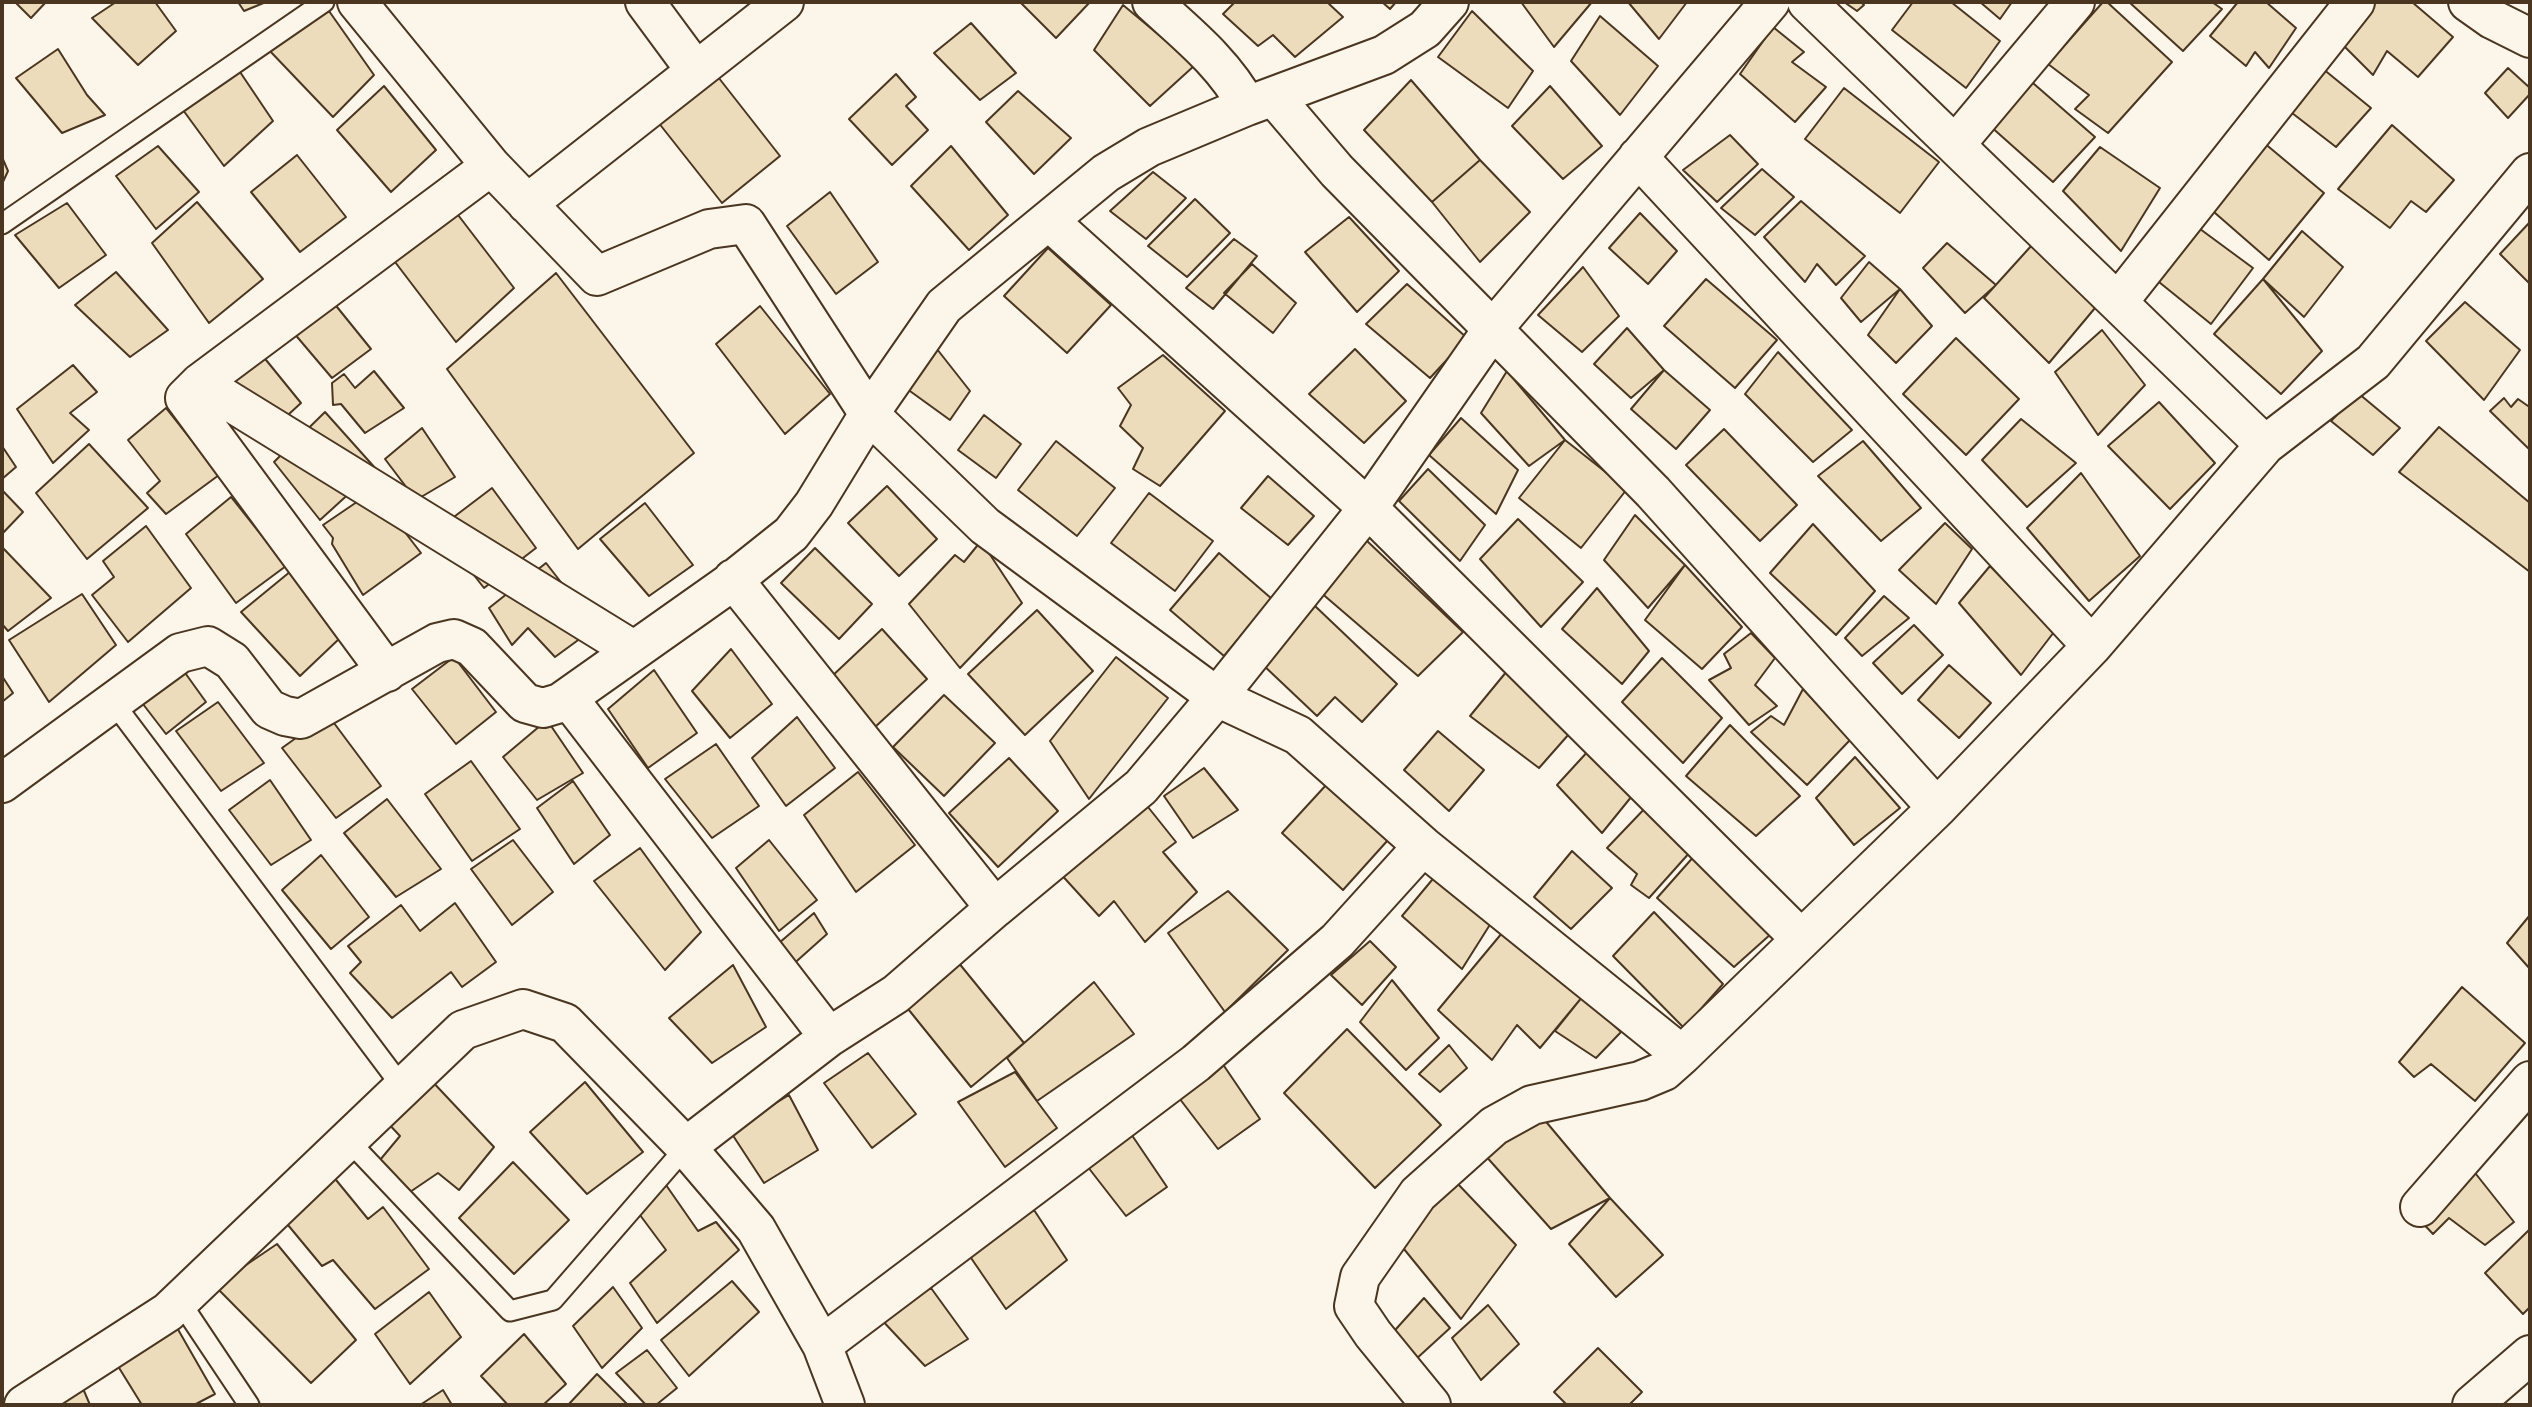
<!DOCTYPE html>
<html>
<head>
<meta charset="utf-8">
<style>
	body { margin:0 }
	#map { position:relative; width:2532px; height:1407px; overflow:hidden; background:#fbf6e9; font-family:"Noto Serif",serif }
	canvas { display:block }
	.frame { position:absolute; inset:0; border:4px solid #4a3520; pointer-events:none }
</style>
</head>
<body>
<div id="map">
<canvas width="2532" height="1407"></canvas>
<div class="frame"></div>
</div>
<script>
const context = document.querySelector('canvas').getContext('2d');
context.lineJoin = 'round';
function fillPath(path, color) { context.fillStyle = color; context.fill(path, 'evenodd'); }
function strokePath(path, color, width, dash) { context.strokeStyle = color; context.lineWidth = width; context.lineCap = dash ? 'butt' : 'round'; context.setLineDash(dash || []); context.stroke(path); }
const building = new Path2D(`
	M15,2H46L31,18Z
	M116,2H155L176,31L138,65L92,18Z
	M238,2H266L244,11Z
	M1020,2H1090L1056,38Z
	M1235,2H1327L1343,17L1295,57L1273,35L1258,46L1223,14Z
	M1382,2H1396L1390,9Z
	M1521,2H1592L1554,47Z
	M1628,2H1687L1659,39Z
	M1844,2H1861L1864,5L1857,11Z
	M1913,2H1951L2000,41L1966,88L1892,30Z
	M1980,2H2012L2000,19Z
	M2103,2H2107L2172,62L2108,133L2075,109L2089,95L2048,64Z
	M2129,2H2212L2222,9L2183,51Z
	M2238,2H2266L2296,28L2269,68L2255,52L2246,66L2210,36Z
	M2363,2H2412L2453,37L2418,77L2387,51L2373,75L2341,43Z
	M1123,5L1195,65L1150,106L1094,50Z
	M329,11L374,75L333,117L268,49Z
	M1472,11L1533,71L1508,108L1438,57Z
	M1600,16L1658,66L1620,115L1571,61Z
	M971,23L1016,73L980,100L934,53Z
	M1773,27L1804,52L1792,62L1826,87L1795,122L1740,74Z
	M58,49L87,95L105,115L62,133L16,78Z
	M2317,64L2371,108L2336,147L2283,106Z
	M236,66L273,121L224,166L183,110Z
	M711,68L780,156L722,203L654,117Z
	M2508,68L2530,88V94L2508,118L2485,93Z
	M896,74L916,97L906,106L928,130L892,165L849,119Z
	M2026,77L2095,137L2053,182L1989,125Z
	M1411,80L1480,160L1432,202L1364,130Z
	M384,86L436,150L391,192L337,130Z
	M1550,86L1602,146L1563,179L1512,126Z
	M1844,88L1939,162L1900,213L1805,139Z
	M1018,91L1071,138L1034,174L986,122Z
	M2392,125L2454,180L2426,212L2411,201L2390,228L2338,189Z
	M1730,135L1758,164L1717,202L1683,170Z
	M2257,137L2324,193L2269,260L2199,199Z
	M158,146L199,192L156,229L116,176Z
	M951,146L1008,215L969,250L911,186Z
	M2100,147L2160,188L2121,251L2063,191Z
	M297,155L346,217L300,252L251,192Z
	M2,157L8,171L2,184Z
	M1480,160L1530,212L1480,262L1432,202Z
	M1762,169L1794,197L1755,235L1721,208Z
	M1153,172L1186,198L1146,239L1110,211Z
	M830,192L878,262L836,294L787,226Z
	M1195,199L1230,233L1187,277L1148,246Z
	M1801,201L1865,256L1836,285L1817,264L1805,282L1764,237Z
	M197,202L263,279L209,323L152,243Z
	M67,203L106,255L59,288L15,235Z
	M455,211L514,288L456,342L392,258Z
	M1640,213L1677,251L1648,284L1609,248Z
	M1349,217L1399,271L1357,312L1305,252Z
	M2529,223L2530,224V284L2500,254Z
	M2196,226L2253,268L2211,324L2154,278Z
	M2302,231L2343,267L2304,317L2263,279Z
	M1234,239L1257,256L1213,309L1186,288Z
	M1947,243L1996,285L1965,313L1923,268Z
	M2032,245L2095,308L2049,363L1984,298Z
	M1048,248L1111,305L1067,353L1004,296Z
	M1869,262L1900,289L1861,322L1841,298Z
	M1252,264L1296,303L1273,333L1224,293Z
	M1583,267L1619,316L1582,352L1538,315Z
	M116,272L168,330L130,357L75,305Z
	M556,273L694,453L578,549L447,369Z
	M1706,279L1777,340L1735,388L1664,326Z
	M2263,279L2322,351L2281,394L2214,334Z
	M1407,284L1467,338L1430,378L1366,324Z
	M1900,289L1932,326L1896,363L1868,335Z
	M333,302L371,349L332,378L293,332Z
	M2465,302L2520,350L2484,400L2426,341Z
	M760,306L830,394L785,434L716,344Z
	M1627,328L1664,370L1631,398L1594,364Z
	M2102,330L2145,385L2098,435L2055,372Z
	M1956,338L2019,399L1966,455L1903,394Z
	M933,344L970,391L950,420L903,386Z
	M1355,349L1406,401L1364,443L1309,394Z
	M1778,352L1852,430L1813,462L1745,394Z
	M262,355L301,403L264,437L223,388Z
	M1163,355L1225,411L1160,486L1133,469L1143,448L1120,426L1131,405L1118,388Z
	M73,365L97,392L70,413L89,430L53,463L17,409Z
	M1664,370L1710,410L1676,449L1631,409Z
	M374,371L404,408L365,433L341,404L333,405L332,383L344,374L355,388Z
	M1507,371L1565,440L1529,466L1481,413Z
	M2358,393L2400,428L2373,455L2331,421Z
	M2504,398L2511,407L2518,399L2528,406L2530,404V450L2490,411Z
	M2159,402L2215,463L2170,509L2108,446Z
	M166,408L219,475L166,514L147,493L160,481L128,440Z
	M325,412L376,469L320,520L274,462Z
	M984,415L1021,444L996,478L958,450Z
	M1461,418L1518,470L1496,514L1429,455Z
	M2021,419L2076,463L2027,507L1982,460Z
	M2439,427L2530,503V572L2399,472Z
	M422,428L455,477L416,500L385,459Z
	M1724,429L1797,505L1760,541L1686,465Z
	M1565,440L1627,489L1581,548L1519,498Z
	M1056,441L1115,488L1077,536L1018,490Z
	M1863,441L1921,508L1881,541L1818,476Z
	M89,444L148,508L87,559L36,493Z
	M2,446L16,467L2,479Z
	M1428,469L1485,525L1460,561L1399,501Z
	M2081,473L2140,556L2089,601L2027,528Z
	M1268,476L1314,516L1288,545L1241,508Z
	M887,486L937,539L899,576L848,523Z
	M492,488L536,548L484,588L438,529Z
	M2,490L23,512L2,534Z
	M373,491L421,553L363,595L332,544L333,538L323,525Z
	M1149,493L1213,541L1175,591L1111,543Z
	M231,497L286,566L236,603L186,534Z
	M645,503L693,565L649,596L600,539Z
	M1635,515L1685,565L1648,608L1604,560Z
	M1518,519L1583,582L1541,627L1480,559Z
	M1945,523L1972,549L1936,604L1899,570Z
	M1813,524L1875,591L1836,635L1770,573Z
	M146,526L191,588L128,642L92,595L114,577L103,561Z
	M1366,540L1463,632L1418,676L1319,591Z
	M981,541L1022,603L960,668L909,604L955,555L964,562Z
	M2,547L51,598L8,631L2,624Z
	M815,548L872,604L839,639L781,583Z
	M1219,553L1272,599L1224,656L1170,610Z
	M546,563L596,627L555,657L528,628L512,645L489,608Z
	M1685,565L1742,627L1702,669L1645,620Z
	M1990,566L2054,632L2021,675L1959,603Z
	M291,571L340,638L300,676L241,612Z
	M1597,588L1649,651L1622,684L1562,629Z
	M82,594L116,645L49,702L9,640Z
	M1884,596L1909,618L1862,656L1845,638Z
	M1315,606L1397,684L1362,722L1335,697L1317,716L1261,663Z
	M1037,610L1093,671L1025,735L968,674Z
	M1914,625L1943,655L1902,694L1873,663Z
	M882,629L927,679L874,728L829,679Z
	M1751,633L1775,658L1755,685L1777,706L1749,725L1709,680L1731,668L1724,654Z
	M731,649L772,704L730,738L692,691Z
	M454,657L496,712L456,744L412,689Z
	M1116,657L1168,698L1089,799L1050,741Z
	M1662,658L1722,718L1683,763L1622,702Z
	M178,663L206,702L166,734L136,695Z
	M1949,665L1991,703L1959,738L1918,700Z
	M654,670L697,733L648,768L608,709Z
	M1507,671L1569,734L1539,768L1470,716Z
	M2,676L13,693L2,702Z
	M1803,689L1850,740L1807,785L1751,732L1771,716L1784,725Z
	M944,695L995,743L944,796L893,747Z
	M218,702L264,763L221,791L176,731Z
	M328,715L381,786L336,818L282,748Z
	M797,717L835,768L786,806L752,758Z
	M547,720L583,773L537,800L503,757Z
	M1730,725L1800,796L1756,836L1686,776Z
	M1438,731L1484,770L1449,811L1404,770Z
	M716,744L759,806L712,838L665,779Z
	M1590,749L1636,791L1602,833L1557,785Z
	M1855,757L1900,808L1854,845L1816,798Z
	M1009,758L1058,811L998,867L949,813Z
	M471,761L520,829L472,861L425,794Z
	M1204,768L1238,810L1193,838L1164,796Z
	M858,772L915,845L856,892L804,815Z
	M270,780L311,840L271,865L229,810Z
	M573,781L610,835L574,864L537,808Z
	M1327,784L1388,840L1343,890L1282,833Z
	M387,799L441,869L396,897L344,833Z
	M1144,802L1176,842L1163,852L1197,892L1145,942L1114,901L1099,916L1058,871Z
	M1650,803L1691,851L1649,898L1631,885L1637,874L1607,848Z
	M513,840L553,892L512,925L471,869Z
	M769,840L817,900L779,931L736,868Z
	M640,848L701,932L665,970L594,881Z
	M1572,851L1612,888L1571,929L1534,897Z
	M1696,854L1772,933L1734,967L1657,898Z
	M321,855L369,917L331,949L282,890Z
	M1437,874L1491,923L1462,969L1402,916Z
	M1228,891L1288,950L1225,1012L1168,933Z
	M455,903L496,962L462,987L451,972L392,1018L350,973L361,962L348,946L401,905L420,931Z
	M1654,912L1723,984L1684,1028L1613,956Z
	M814,913L827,934L789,968L772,949Z
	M2530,915V969L2507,943Z
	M1502,933L1583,996L1540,1048L1517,1025L1492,1060L1438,1010Z
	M1370,941L1396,967L1362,1005L1331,975Z
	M949,951L1024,1043L971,1087L896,994Z
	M733,965L766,1027L712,1063L669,1018Z
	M1392,980L1439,1038L1406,1070L1360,1022Z
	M1094,982L1134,1034L1037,1101L1007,1058Z
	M2462,987L2525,1043L2475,1101L2431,1064L2414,1077L2399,1062Z
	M1583,996L1621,1032L1596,1058L1555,1031Z
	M1347,1029L1441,1125L1375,1188L1284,1093Z
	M1449,1045L1467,1068L1440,1092L1419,1074Z
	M868,1053L916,1114L872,1148L824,1083Z
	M1218,1057L1260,1119L1218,1149L1173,1090Z
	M1015,1072L1057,1128L1005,1167L958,1102Z
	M429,1078L494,1147L459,1190L438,1173L410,1192L380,1160L400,1136L384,1119Z
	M585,1082L643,1152L587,1194L530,1132Z
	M789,1095L818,1150L764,1183L730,1131Z
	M1532,1105L1610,1198L1551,1229L1484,1154Z
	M1125,1125L1167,1187L1126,1216L1084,1162Z
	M513,1162L569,1220L514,1274L459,1218Z
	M2472,1169L2514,1222L2485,1245L2449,1218L2433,1234L2415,1215Z
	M332,1175L368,1219L383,1207L429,1269L375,1309L333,1260L322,1266L283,1219Z
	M1457,1183L1516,1245L1461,1319L1395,1238Z
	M666,1185L698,1231L716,1222L739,1250L657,1323L630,1283L666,1250L634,1207Z
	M1610,1198L1663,1255L1616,1297L1569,1244Z
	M1034,1210L1067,1260L1006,1309L969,1255Z
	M2530,1229V1307L2523,1314L2485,1273Z
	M277,1244L356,1340L311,1383L215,1286Z
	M732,1281L759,1312L689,1376L661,1340Z
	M613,1287L642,1328L602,1368L573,1326Z
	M931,1288L968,1339L925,1366L879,1317Z
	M429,1292L461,1337L410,1384L375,1334Z
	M1424,1298L1450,1328L1403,1371L1387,1339Z
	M1488,1305L1519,1344L1481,1380L1452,1338Z
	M168,1312L215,1394L194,1405H142L108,1350Z
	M524,1334L566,1384L543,1405H508L481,1376Z
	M1598,1348L1642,1392L1629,1405H1567L1554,1392Z
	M647,1350L677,1388L656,1405H646L616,1373Z
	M597,1374L628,1405H568Z
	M79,1379L90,1405H30Z
	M443,1390L452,1405H420Z`);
fillPath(building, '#ecdcbc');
strokePath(building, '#4a3520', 2);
const lane = new Path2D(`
	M2,224L324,2
	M113,702L403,1088
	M348,1140L510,1311L553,1300L686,1147
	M179,1300L249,1405`);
const street = new Path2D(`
	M357,2L491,166L597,276L709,229L746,224L869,414L985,526L1217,697L1298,735L1423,846L1682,1055L1937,808L2092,646L2265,445L2373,362L2530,173
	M645,2L696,71
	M1152,2C1187,34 1224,63 1247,106
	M1807,2L2265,445
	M2468,2L2492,19L2530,38
	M1274,97L1337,171L1653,492L1937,808
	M1955,145L2075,2
	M1638,157L2092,646
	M527,204L784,2
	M1049,221L1368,508L1801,939
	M2118,302L2355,2
	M200,383L633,650
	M733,579L995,908
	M387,672L185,398L200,383L491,166
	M568,698L829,1037
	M2,783L180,653L208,646L232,661L269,709L285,716L301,719L437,643L454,639L472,647L525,703L543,708L560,703L727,585L791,534L814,504L869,414L944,306L1106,173L1149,147L1247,106L1384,55L1425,29L1449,2
	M686,1147L829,1037L896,994L995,908L1141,787L1217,697L1368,508L1492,330L1770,2
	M2420,1207L2530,1081
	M24,1405L168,1312L463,1030L523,1009L565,1023L686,1147L756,1229L822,1345
	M845,1405L822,1345L1196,1063L1337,941L1423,846
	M1431,1405L1373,1334L1354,1306L1360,1277L1418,1194L1494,1126L1532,1105L1640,1081L1664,1071L1682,1055
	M2472,1405L2530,1355`);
strokePath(lane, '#4a3520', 23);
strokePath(street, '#4a3520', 42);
strokePath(lane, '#fbf6e9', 19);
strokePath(street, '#fbf6e9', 38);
</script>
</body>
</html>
